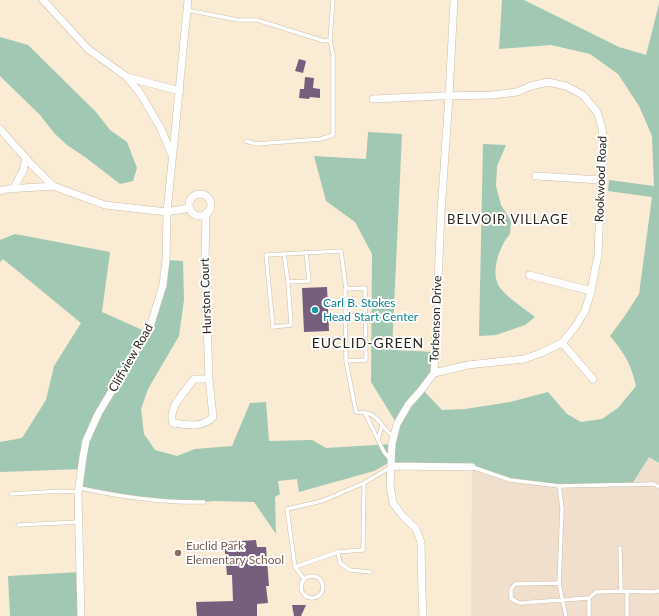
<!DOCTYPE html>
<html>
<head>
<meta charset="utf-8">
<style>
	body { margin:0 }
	canvas { display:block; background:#f9ebd4 }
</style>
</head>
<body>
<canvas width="659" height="616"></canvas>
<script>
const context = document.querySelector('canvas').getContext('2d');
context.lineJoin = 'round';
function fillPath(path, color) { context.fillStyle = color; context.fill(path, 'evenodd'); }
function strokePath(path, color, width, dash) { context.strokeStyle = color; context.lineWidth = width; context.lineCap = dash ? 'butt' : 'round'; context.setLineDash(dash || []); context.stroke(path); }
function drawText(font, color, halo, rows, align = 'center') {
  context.font = font + ' Lato,sans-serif'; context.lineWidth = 4; context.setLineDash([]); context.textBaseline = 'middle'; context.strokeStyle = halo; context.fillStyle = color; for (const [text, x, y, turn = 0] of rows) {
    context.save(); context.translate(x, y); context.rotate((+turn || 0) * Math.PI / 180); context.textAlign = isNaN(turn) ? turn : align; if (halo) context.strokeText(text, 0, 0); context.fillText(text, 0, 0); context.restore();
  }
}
fillPath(new Path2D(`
	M649,457L659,463V616H471L472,467Z`), '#f1dfce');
fillPath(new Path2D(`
	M502,0H524L619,47L646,55L659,4V463L649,457L632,484L559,486L510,480L472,467L392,466V461L374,471L299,492L297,479L278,481L280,494L275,497L276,534L254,502L214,501L204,502H170L80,488L81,469L0,472V442L22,438L46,400L54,366L81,323L3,259L0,262V240L15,234L110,252L102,312L147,332L166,260L183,261L184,300L179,336L148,389L141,409L144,434L155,450L177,456L195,449L232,446L250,403L266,402L269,441L312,440L326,448L392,444L397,424L371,382L372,254L355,222L326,201L314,156L366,159L368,132L402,134L392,350L435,352L434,373L422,389L442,410L465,409L510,402L548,392L567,414L581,422L602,419L618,408L636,386C631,364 625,354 610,336L624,317L639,294L652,197L608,191L609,180L654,186L652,136L639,106L618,74L590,54L551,45L499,49Z
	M0,37L28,45L96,112L110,130L127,142L137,168L133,181L120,184L85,157L67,145L55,134L40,115L0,76Z
	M483,144L506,145L497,166L496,186L501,205L511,221L510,234C499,246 489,275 501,289C510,300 524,308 535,317L525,325L496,335L479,336Z
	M80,572L81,616H10L8,576Z`), '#a1c8b2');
fillPath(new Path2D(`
	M299,59L306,61L303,73L295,71Z
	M305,77L314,78L313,88L320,89V98L310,97L309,99L299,98L300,89H304Z
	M327,287L329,331L304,332L302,288Z
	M256,540L257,547H266L269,586H266L268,603L257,604V616H197L196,602L233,601L232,575H227L224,542Z
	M292,605H306L301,616H294Z`), '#755f7c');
const lane = new Path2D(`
	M187,10L238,20H257L324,41L330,40L333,0
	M246,141L256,144L321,139L333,135V55L330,40
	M306,252L309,281L288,282L291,325L273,327L266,255L341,251L346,289
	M284,254L288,282
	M346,361L366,360L365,288L345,289L346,361L356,412C361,413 367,412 372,415C381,420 384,431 393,436
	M365,413L384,452L390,459
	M378,439L382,426
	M472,467L510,480L559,486L654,484L659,487
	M364,483L322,501L287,509L295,567L338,552L363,550L364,483L391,467
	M559,486L562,508L559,584L566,616
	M80,488C121,497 162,503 204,502
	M11,494L62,491L78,492
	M18,525L79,522
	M338,552L340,563L350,570L370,572
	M295,567L304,579
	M301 587a11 11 0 1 1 22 0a11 11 0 1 1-22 0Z
	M559,583L515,584L511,589V598L515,601L520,603L589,598V616
	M621,591L652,592L659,591
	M627,591V616
	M589,598L596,592L621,591L620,548`);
const street = new Path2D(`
	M43,0L88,49L127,77L140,93L160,127L172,155
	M127,77L180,91
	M373,99L441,96L493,95L517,92L531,86L548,82L566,86L583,95L597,112L602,128L604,148L601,180L598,255L591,291L585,311L575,327L562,343L541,353L524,359L468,365L434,373
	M0,129L32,165L53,186L105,205L167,212L189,208
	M536,176L601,180
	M13,189L23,171L26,158
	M0,191L7,189L53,186
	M189 205a11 11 0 1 1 22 0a11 11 0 1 1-22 0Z
	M206,213L205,264L209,379L213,417C203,428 187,425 173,423C167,408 186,391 194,379H209
	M529,275L591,291
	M562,343L593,379
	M392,466L472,467
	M81,616L78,494L83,457L86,441L98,414L150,327L163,285L166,260L167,212L188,0
	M423,616L422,594L421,542L416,529L401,514L393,503L390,485L392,444L397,424L408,405L422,389L434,373L441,212L449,96L454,0`);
strokePath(lane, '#ccbea8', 4.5);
strokePath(street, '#ccbea8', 8);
strokePath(lane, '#fff', 3.5);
strokePath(street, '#fff', 7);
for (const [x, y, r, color] of [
	[315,310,4,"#0f9aa8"],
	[178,553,4,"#8d6e63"]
]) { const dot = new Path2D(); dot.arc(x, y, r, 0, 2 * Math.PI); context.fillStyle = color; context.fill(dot); strokePath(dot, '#fff', 1.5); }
drawText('12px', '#2b261e', '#fff', [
	["Rookwood Road",601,179,-88],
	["Hurston Court",206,296,-92],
	["Torbenson Drive",436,319,-88],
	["Cliffview Road",131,358,-60]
]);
drawText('12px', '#0d838f', '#fff', [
	["Carl B. Stokes",323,303],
	["Head Start Center",323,317]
], 'left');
drawText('12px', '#785e54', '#fff', [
	["Euclid Park",186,546],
	["Elementary School",186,560]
], 'left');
context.letterSpacing = '1px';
drawText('13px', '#2b261e', '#fff', [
	["BELVOIR VILLAGE",508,220]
]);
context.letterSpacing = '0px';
context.letterSpacing = '1px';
drawText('14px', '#2b261e', '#fff', [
	["EUCLID-GREEN",368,343]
]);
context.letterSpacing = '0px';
</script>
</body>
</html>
